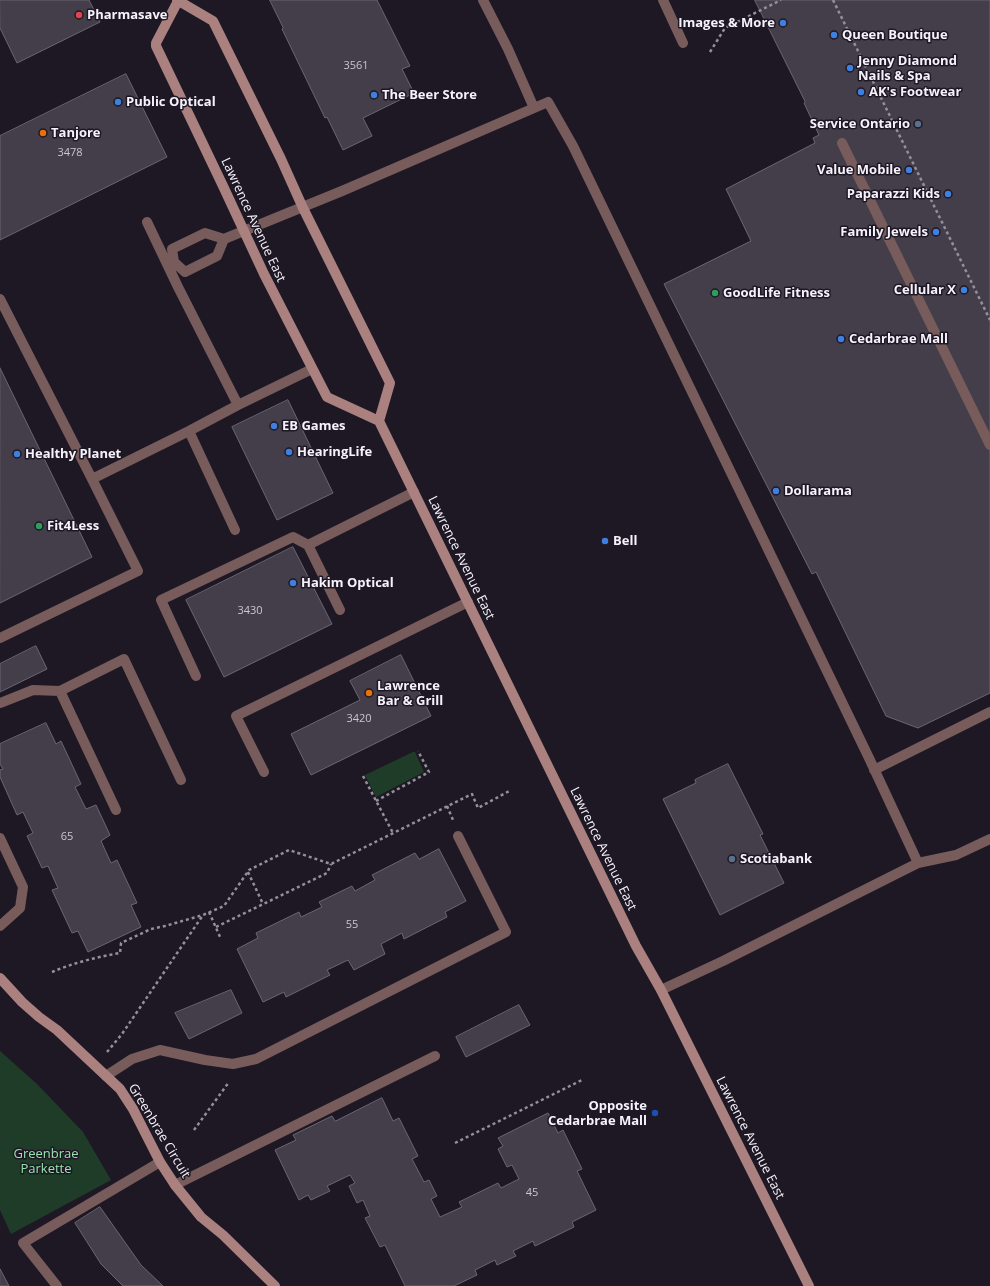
<!DOCTYPE html>
<html>
<head>
<meta charset="utf-8">
<style>
	body { margin:0 }
	canvas { display:block; background:#1e1824 }
</style>
</head>
<body>
<canvas width="990" height="1286"></canvas>
<script>
const context = document.querySelector('canvas').getContext('2d');
context.lineJoin = 'round';
function fillPath(path, color) { context.fillStyle = color; context.fill(path, 'evenodd'); }
function strokePath(path, color, width, dash) { context.strokeStyle = color; context.lineWidth = width; context.lineCap = dash ? 'butt' : 'round'; context.setLineDash(dash || []); context.stroke(path); }
function drawText(font, color, halo, rows, align = 'center') {
  context.font = font + ' "Open Sans",sans-serif'; context.lineWidth = 3; context.setLineDash([]); context.textBaseline = 'middle'; context.strokeStyle = halo; context.fillStyle = color; for (const [text, x, y, turn = 0] of rows) {
    context.save(); context.translate(x, y); context.rotate((+turn || 0) * Math.PI / 180); context.textAlign = isNaN(turn) ? turn : align; if (halo) context.strokeText(text, 0, 0); context.fillText(text, 0, 0); context.restore();
  }
}
fillPath(new Path2D(`
	M413,752H415L424,772L376,797L365,775Z
	M0,1051L37,1084L83,1132L111,1180L11,1234L0,1210Z`), '#1e3c28');
const building = new Path2D(`
	M0,0H89L100,22L17,63L0,28Z
	M270,0H377L410,66L402,69L414,93L363,118L372,136L343,150L327,117L325,118L282,29L283,28Z
	M755,0H990V693L918,728L886,716L816,572L812,574L664,284L751,241L726,189L815,143L813,138L819,135L804,103L805,102Z
	M126,74L167,157L0,240V136Z
	M0,368L92,557L0,603Z
	M288,400L333,493L277,520L232,427Z
	M293,547L332,624L224,677L186,600Z
	M36,646L47,669L0,692V664Z
	M401,655L431,716L311,775L291,734L360,700L350,681Z
	M46,723L56,744L61,741L81,784L75,787L86,809L96,805L110,835L101,841L111,863L117,860L137,903L131,905L141,927L88,952L78,931L72,933L52,890L58,888L48,866L42,868L27,836L33,833L23,812L17,815L0,777V770L3,769L0,764V744Z
	M728,764L763,834L760,835L784,883L720,915L663,799L696,783L695,780Z
	M439,849L466,901L445,912L447,917L404,939L402,933L381,944L385,954L354,970L348,960L327,970L330,975L286,997L284,992L263,1002L237,949L258,938L256,933L299,912L301,917L322,907L319,902L352,886L355,891L375,880L372,875L415,853L419,859Z
	M231,990L242,1013L189,1039L175,1013Z
	M519,1005L530,1025L466,1057L456,1037Z
	M382,1098L393,1121L399,1118L418,1156L412,1159L424,1182L429,1180L437,1196L431,1199L440,1217L462,1207L459,1202L498,1183L501,1188L519,1179L512,1165L507,1167L498,1149L503,1146L498,1138L548,1113L558,1133L563,1130L582,1169L577,1171L596,1210L572,1222L574,1227L535,1246L533,1241L513,1251L516,1256L497,1265L495,1260L475,1270L477,1275L454,1286H405L385,1245L380,1247L365,1218L370,1216L363,1200L357,1203L349,1186L355,1183L350,1175L327,1186L330,1191L311,1200L308,1195L299,1200L275,1150L296,1140L293,1135L332,1116L335,1121Z
	M100,1207L141,1265L163,1286H123L101,1264L75,1223Z
	M0,1269L9,1286H0Z`);
fillPath(building, '#443e4b');
strokePath(building, '#6b6473', 1);
strokePath(new Path2D(`
	M833,0L990,320
	M710,52L725,28L781,0
	M363,776L393,833
	M376,801L429,772L418,751
	M447,806L453,820
	M248,872L263,904
	M209,912L221,939
	M216,927L327,873L331,864
	M52,972C73,963 97,957 120,953L121,943L151,929L165,926L203,915L224,906L249,870L289,850L331,864L472,794L478,808L511,790
	M107,1052L122,1034L203,915
	M194,1130L229,1082
	M455,1143L584,1079`), '#948f9a', 2.5, [3, 3]);
strokePath(new Path2D(`
	M483,0L508,49L534,108
	M663,0L683,43
	M842,143L990,445
	M224,239L217,256L185,272L174,262L172,249L205,233L224,239L342,191L548,102L573,146L869,758L918,863
	M0,299L92,479L189,431L238,405L178,287L147,222
	M238,405L312,369
	M189,431L235,530
	M340,610L308,545L414,492
	M0,638L138,571L92,479
	M196,676L161,600L293,537L308,545
	M0,703L33,690L60,691
	M874,770L990,712
	M264,772L236,716L468,602
	M116,810L60,691L124,659L181,780
	M0,838L23,887L20,908L0,926
	M661,990L723,961L918,863L956,855L990,839
	M106,1076L132,1059L160,1050L205,1060L233,1064L256,1059L506,932L458,836
	M175,1185L435,1056
	M57,1286L23,1243L160,1162`), '#775c5b', 10);
strokePath(new Path2D(`
	M177,0L213,21L281,159L303,208L390,383L379,421
	M178,1L156,43V46L223,186L264,274L327,397L379,421L636,946L661,990L809,1286
	M0,978L22,1002L39,1017L57,1030L120,1089L133,1109L160,1162L175,1185L201,1217L223,1235L275,1286`), '#ab8180', 10);
for (const [x, y, r, color] of [
	[79,15,4,"#e0444e"],
	[783,23,4,"#3f7fe0"],
	[834,35,4,"#3f7fe0"],
	[850,68,4,"#3f7fe0"],
	[861,92,4,"#3f7fe0"],
	[374,95,4,"#3f7fe0"],
	[118,102,4,"#3f7fe0"],
	[918,124,4,"#5c6f8a"],
	[43,133,4,"#e8710a"],
	[909,170,4,"#3f7fe0"],
	[948,194,4,"#3f7fe0"],
	[936,232,4,"#3f7fe0"],
	[964,290,4,"#3f7fe0"],
	[715,293,4,"#2e9e5b"],
	[841,339,4,"#3f7fe0"],
	[274,426,4,"#3f7fe0"],
	[289,452,4,"#3f7fe0"],
	[17,454,4,"#3f7fe0"],
	[776,491,4,"#3f7fe0"],
	[39,526,4,"#2e9e5b"],
	[605,541,4,"#3f7fe0"],
	[293,583,4,"#3f7fe0"],
	[369,693,4,"#e8710a"],
	[732,859,4,"#5c6f8a"],
	[655,1113,4,"#1a4fb4"]
]) { const dot = new Path2D(); dot.arc(x, y, r, 0, 2 * Math.PI); context.fillStyle = color; context.fill(dot); strokePath(dot, '#1e1824', 1.5); }
drawText('11px', '#cac5cf', null, [
	["3561",356,66],
	["3478",70,153],
	["3430",250,611],
	["3420",359,719],
	["65",67,837],
	["55",352,925],
	["45",532,1193]
]);
drawText('bold 13px', '#f6f2fb', '#1e1824', [
	["Pharmasave",87,15],
	["Images & More",775,23,"right"],
	["Queen Boutique",842,35],
	["Jenny Diamond",858,61],
	["Nails & Spa",858,76],
	["AK's Footwear",869,92],
	["The Beer Store",382,95],
	["Public Optical",126,102],
	["Service Ontario",910,124,"right"],
	["Tanjore",51,133],
	["Value Mobile",901,170,"right"],
	["Paparazzi Kids",940,194,"right"],
	["Family Jewels",928,232,"right"],
	["Cellular X",956,290,"right"],
	["GoodLife Fitness",723,293],
	["Cedarbrae Mall",849,339],
	["EB Games",282,426],
	["HearingLife",297,452],
	["Healthy Planet",25,454],
	["Dollarama",784,491],
	["Fit4Less",47,526],
	["Bell",613,541],
	["Hakim Optical",301,583],
	["Lawrence",377,686],
	["Bar & Grill",377,701],
	["Scotiabank",740,859],
	["Opposite",647,1106,"right"],
	["Cedarbrae Mall",647,1121,"right"]
], 'left');
drawText('13px', '#f6f2fb', '#1e1824', [
	["Lawrence Avenue East",253,220,65],
	["Lawrence Avenue East",461,558,64],
	["Lawrence Avenue East",603,849,64],
	["Greenbrae Circuit",159,1131,59],
	["Lawrence Avenue East",750,1138,63]
]);
drawText('13px', '#96e3ae', '#1e1824', [
	["Greenbrae",46,1154],
	["Parkette",46,1169]
]);
</script>
</body>
</html>
